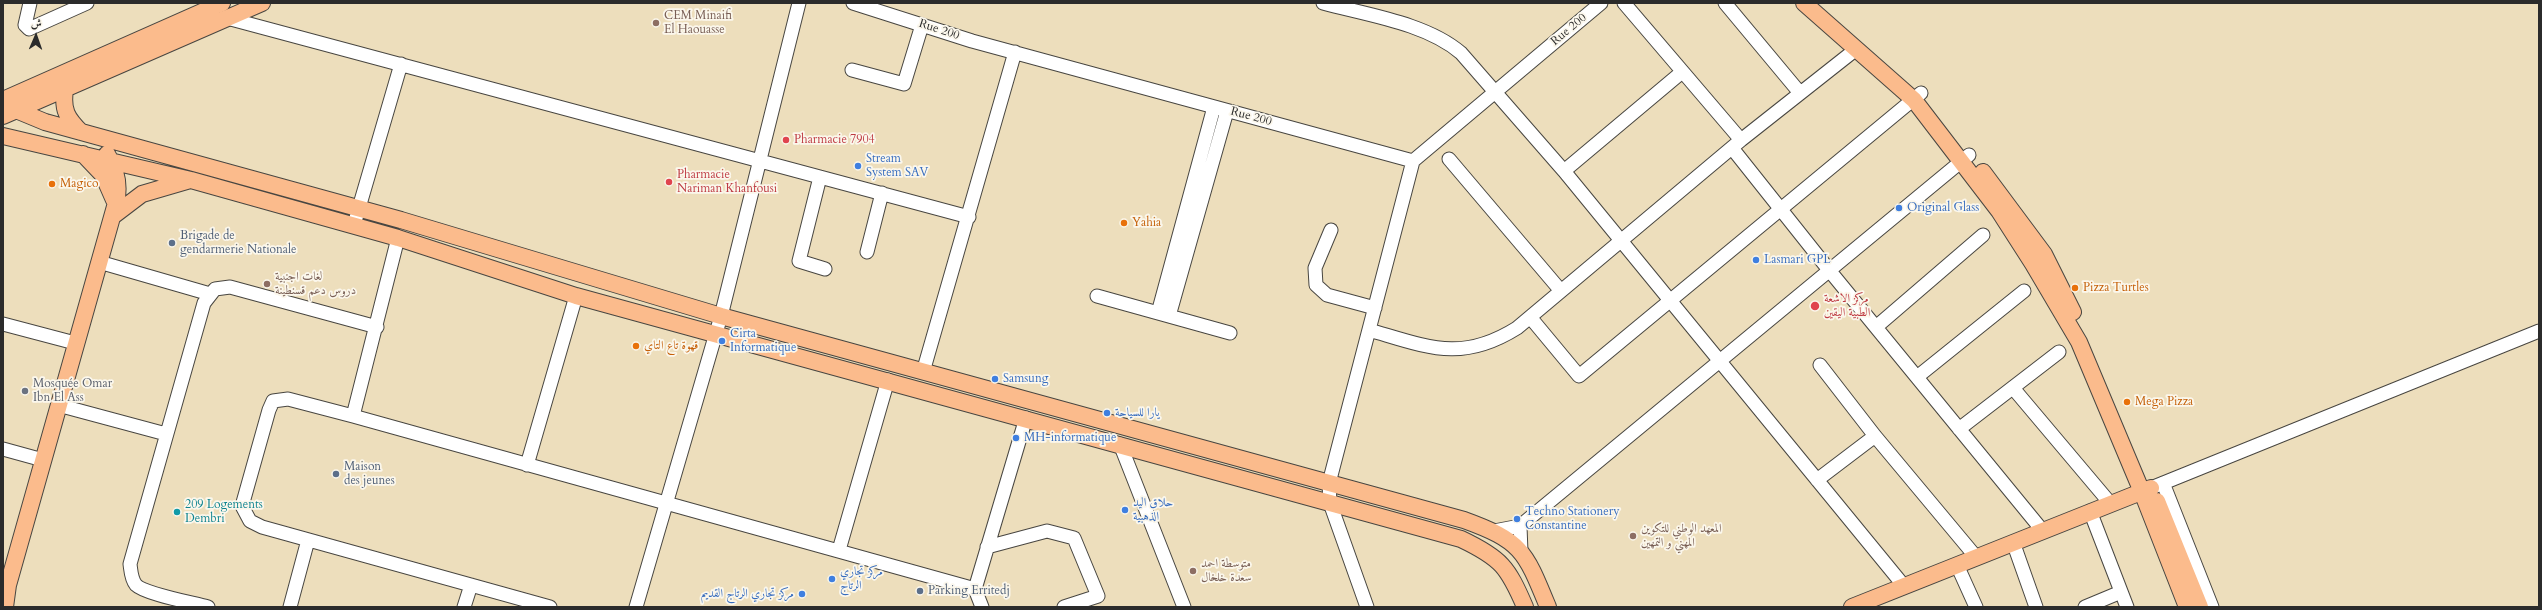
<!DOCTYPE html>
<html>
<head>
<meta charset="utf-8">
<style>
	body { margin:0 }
	#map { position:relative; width:2542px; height:610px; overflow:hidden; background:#eddebc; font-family:Cardo,Amiri,serif }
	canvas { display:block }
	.frame { position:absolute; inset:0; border:4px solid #2b2b2b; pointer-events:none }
	.north { position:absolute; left:16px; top:16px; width:40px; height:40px; -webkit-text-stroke:3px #fbf7ec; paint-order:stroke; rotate:2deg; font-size:11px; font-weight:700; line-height:16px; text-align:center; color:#2b2b2b }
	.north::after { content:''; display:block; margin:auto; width:14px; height:18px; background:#2b2b2b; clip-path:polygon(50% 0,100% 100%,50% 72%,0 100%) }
</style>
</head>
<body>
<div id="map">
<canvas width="2542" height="610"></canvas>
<div class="frame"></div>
<div class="north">ش</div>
</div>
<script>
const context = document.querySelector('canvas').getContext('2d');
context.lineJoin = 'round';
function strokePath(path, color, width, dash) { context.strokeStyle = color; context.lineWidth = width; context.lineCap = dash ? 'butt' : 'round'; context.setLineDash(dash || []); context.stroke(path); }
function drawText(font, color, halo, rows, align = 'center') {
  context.font = font + ' Cardo,Amiri,serif'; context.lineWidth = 3.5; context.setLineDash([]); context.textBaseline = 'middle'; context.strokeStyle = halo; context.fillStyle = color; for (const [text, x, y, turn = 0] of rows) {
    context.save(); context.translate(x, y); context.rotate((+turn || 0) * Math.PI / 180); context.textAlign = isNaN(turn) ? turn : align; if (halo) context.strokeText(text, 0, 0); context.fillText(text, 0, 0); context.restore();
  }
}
const minor = new Path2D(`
	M30,3L25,25L29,29L87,3
	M853,3L972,41L1413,161L1601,3
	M1323,3C1367,15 1426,23 1461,53L1564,171L1904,586
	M1624,3L1741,140
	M1725,3L1800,93
	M227,18L969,217
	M852,70L904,84L922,25
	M1732,148L1829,270L2042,530
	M1449,159L1561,291
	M1564,171L1682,72
	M820,177L799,261L825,269
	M356,218L401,64
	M1331,230L1315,268L1316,285L1327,295L1375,308
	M867,252L882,193
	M99,262L210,294
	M1097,296L1230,333
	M1158,313L1214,107
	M1169,316L1227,111
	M1530,317L1579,376L1921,93
	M3,324L75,343
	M1876,327L1983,235
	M1369,330C1428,347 1461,363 1517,328L1741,140L1855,50
	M1820,365L1875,436L1976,557
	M923,372L1015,52
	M1917,377L2024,291
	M2013,388L2110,503
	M58,405L166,434
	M353,416L398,238
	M1959,429L2059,352
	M1120,444L1184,607
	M3,449L43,460
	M527,465L576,296
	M1817,480L1875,436
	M2163,483L2212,607
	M2151,488L2539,331
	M2090,511L2127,607
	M1520,526L1521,552
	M1494,531L1520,526L1969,155
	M2013,542L2036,607
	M987,547L1047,531L1074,538L1098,596L1064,607
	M839,550L888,380
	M1957,565L1976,607
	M208,607C194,603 145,594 136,585C131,579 131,571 130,564L204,303L215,289L230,287L377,327
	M290,607L308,540
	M464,607L471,585
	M550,607L262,527L250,521L242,506L269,410L273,401L288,399L353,416L975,589
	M636,607L721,316L799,3
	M982,607L975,589L1026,418
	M1367,607L1330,503L1329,483L1413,161
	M2085,607L2121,592`);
const major = new Path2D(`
	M1804,3L1914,100L1999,211L2033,264L2079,342L2142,492L2187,607
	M65,90C62,110 67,118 81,132
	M3,100L222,3
	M16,110L45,122L401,220L721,316L1464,520C1522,541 1525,551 1548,607
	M3,116L262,3
	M3,136L191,180L398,238L576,296L1461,539C1501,558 1508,567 1525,607
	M83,154L103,175L114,200
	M1983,172L2044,254L2073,312
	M113,216L142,194L190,180
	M2157,501L2200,607
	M5,607L8,585L116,203C120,185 117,170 107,154
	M1852,607L2151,488`);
strokePath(minor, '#484641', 15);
strokePath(major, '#484641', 18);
strokePath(minor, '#fff', 13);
strokePath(major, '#fbbb8c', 16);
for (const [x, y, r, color] of [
	[656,23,4,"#8d6e63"],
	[786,140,4,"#e0444e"],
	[858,166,4,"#3f7fe0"],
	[669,182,4,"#e0444e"],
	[52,184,4,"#e8710a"],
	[1899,208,4,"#3f7fe0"],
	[1124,223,4,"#e8710a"],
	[172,243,4,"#5c6f8a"],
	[1756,260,4,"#3f7fe0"],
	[267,284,4,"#8d6e63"],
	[2075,288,4,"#e8710a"],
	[1815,306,5,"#e0444e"],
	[722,341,4,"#3f7fe0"],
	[636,346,4,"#e8710a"],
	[995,379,4,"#3f7fe0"],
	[25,391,4,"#6b7280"],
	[2127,402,4,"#e8710a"],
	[1107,413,4,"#3f7fe0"],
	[1016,438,4,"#3f7fe0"],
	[336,474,4,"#5c6f8a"],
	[1125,510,4,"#3f7fe0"],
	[177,512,4,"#0f9aa8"],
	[1517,519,4,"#3f7fe0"],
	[1633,536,4,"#8d6e63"],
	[1193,571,4,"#8d6e63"],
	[832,579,4,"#3f7fe0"],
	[920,591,4,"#5c6f8a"],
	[802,594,4,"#3f7fe0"]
]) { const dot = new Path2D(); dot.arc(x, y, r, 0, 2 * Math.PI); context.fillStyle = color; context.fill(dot); strokePath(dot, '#fbf7ec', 1.5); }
drawText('12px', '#785e54', '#fbf7ec', [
	["CEM Minaifi",664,16],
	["El Haouasse",664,30],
	["لغات اجنبية",275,277],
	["دروس دعم قسنطينة",275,291],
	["المعهد الوطني للتكوين",1641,529],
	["المهني و التمهين",1641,543],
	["متوسطة احمد",1201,564],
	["سعدة خلخال",1201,578]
], 'left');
drawText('12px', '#2b2b2b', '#fbf7ec', [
	["Rue 200",939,30,18],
	["Rue 200",1569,30,-40],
	["Rue 200",1251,117,15]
]);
drawText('12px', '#be3a42', '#fbf7ec', [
	["Pharmacie 7904",794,140],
	["Pharmacie",677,175],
	["Nariman Khanfousi",677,189],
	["مركز الاشعة",1824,299],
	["الطبية اليقين",1824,313]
], 'left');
drawText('12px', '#366cbe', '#fbf7ec', [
	["Stream",866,159],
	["System SAV",866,173],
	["Original Glass",1907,208],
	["Lasmari GPL",1764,260],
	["Cirta",730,334],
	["Informatique",730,348],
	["Samsung",1003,379],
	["يارا للسياحة",1115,413],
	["MH-informatique",1024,438],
	["حلاق اليد",1133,503],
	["الذهبية",1133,517],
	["Techno Stationery",1525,512],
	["Constantine",1525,526],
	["مركز تجاري",840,572],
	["الرتاج",840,586],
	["مركز تجاري الرتاج القديم",794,594,"right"]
], 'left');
drawText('12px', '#c56008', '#fbf7ec', [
	["Magico",60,184],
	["Yahia",1132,223],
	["Pizza Turtles",2083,288],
	["قهوة تاع التاي",644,346],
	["Mega Pizza",2135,402]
], 'left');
drawText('12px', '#4e5e75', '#fbf7ec', [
	["Brigade de",180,236],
	["gendarmerie Nationale",180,250],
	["Maison",344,467],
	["des jeunes",344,481],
	["Parking Erritedj",928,591]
], 'left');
drawText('12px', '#5b616d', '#fbf7ec', [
	["Mosquée Omar",33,384],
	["Ibn El Ass",33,398]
], 'left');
drawText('12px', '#0d838f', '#fbf7ec', [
	["209 Logements",185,505],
	["Dembri",185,519]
], 'left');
</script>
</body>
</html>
